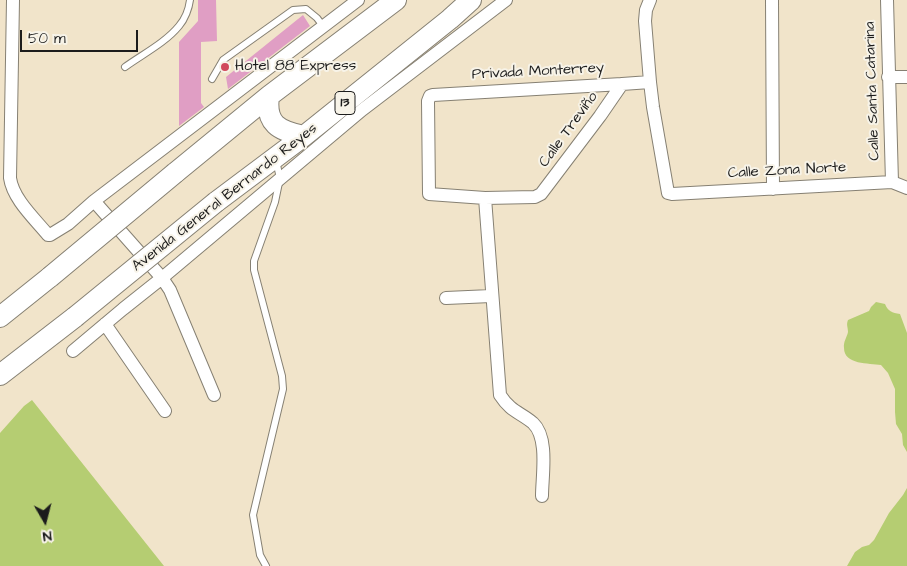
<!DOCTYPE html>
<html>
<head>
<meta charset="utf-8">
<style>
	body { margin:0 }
	#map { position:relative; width:907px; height:566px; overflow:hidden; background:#f1e4ca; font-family:"Architects Daughter",sans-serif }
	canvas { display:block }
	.north { position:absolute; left:20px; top:496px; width:50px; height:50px; -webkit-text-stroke:4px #f7f3e8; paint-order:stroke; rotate:172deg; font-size:14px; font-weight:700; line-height:20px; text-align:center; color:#1c1c1c }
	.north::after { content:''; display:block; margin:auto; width:18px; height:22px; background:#1c1c1c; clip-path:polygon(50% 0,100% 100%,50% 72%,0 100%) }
	.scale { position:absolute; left:20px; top:30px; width:118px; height:22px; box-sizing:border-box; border:2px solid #1c1c1c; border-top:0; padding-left:6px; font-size:15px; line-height:18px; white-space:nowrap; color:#1c1c1c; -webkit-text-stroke:4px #f7f3e8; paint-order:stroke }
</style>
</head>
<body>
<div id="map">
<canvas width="907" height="566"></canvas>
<div class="north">N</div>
<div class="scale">50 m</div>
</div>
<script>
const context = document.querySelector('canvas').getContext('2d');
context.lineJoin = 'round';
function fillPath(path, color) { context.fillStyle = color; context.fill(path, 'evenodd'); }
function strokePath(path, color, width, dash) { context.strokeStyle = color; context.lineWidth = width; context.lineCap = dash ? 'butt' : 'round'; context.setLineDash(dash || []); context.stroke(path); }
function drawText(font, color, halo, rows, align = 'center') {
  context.font = font + ' "Architects Daughter",sans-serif'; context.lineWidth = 4; context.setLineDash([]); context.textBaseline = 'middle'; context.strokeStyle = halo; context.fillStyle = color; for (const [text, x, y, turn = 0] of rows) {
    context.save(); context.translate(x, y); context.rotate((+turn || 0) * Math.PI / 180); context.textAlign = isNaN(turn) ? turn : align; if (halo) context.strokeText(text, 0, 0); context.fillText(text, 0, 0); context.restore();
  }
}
fillPath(new Path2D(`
	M876,302L885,304C888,311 892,313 900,314L907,333V452L903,445L902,434L896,424L895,412V389L888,373L881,365C869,363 844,365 844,348C843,342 847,337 848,332C848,327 846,325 848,320L869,311L871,307Z
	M32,400L164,566H0V433L24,406Z
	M907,488V566H847L855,552L862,547L869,545L874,540L889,513L903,495Z`), '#b5cd72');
fillPath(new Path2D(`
	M198,0H216L217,41L201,42V103L204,107L179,126V42L198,21Z
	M303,15L310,26L228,89L226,77Z`), '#e09ec4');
const lane = new Path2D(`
	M125,67C143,54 165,43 179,26C185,19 189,8 190,0
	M212,79L223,60L293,10L306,9L317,18L323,26
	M266,566L260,555L253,515L283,389L282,376L254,270V261L275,202L280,178L276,161`);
const street = new Path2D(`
	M13,0L10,178C13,199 34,218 48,235H50L68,224L94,201L358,0
	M650,0L646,10L645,21L650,82L653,107L668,193L672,194L892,182L907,188
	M772,0L773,189
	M887,0L892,182
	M888,77H907
	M622,84L600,116L541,194L535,197L485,198L429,194L428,101L430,96L433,95L622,84L650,82
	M485,198L500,395C511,412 520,412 533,423C549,438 542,476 542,496
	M94,201L162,278L170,290L214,395
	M446,298L491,296
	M105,324L165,411
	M73,351L123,309L162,278L362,110L506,0`);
const primary = new Path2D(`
	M269,96C265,124 279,131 304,136
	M175,173L269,96L396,0
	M216,202L304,136L450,19L471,0
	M0,317L50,277
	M0,375L75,317`);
strokePath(lane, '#868073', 8);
strokePath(street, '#868073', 14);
strokePath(primary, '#868073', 22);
strokePath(lane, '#fff', 6);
strokePath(street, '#fff', 12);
strokePath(primary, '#fff', 20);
const primaryBridge = new Path2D(`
	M50,277L175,173
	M75,317L216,202`);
strokePath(primaryBridge, '#868073', 22, []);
strokePath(primaryBridge, '#fff', 20);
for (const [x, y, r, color] of [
	[225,67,5,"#d1495b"]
]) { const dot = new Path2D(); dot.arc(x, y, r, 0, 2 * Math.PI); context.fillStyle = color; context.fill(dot); strokePath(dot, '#f7f3e8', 2); }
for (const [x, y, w] of [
	[345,103,20]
]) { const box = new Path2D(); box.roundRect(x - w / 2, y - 11.5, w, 23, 4); context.fillStyle = '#f7f3e8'; context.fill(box); strokePath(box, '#1c1c1c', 1); }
drawText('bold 14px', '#1c1c1c', null, [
	["13",345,103]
]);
drawText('15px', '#1c1c1c', '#f7f3e8', [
	["Hotel 88 Express",235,67]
], 'left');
drawText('15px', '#1c1c1c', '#f7f3e8', [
	["Privada Monterrey",538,72,-3],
	["Calle Santa Catarina",873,91,-92],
	["Calle Treviño",569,130,-54],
	["Calle Zona Norte",787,171,-3],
	["Avenida General Bernardo Reyes",225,198,-38]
]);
</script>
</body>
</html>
